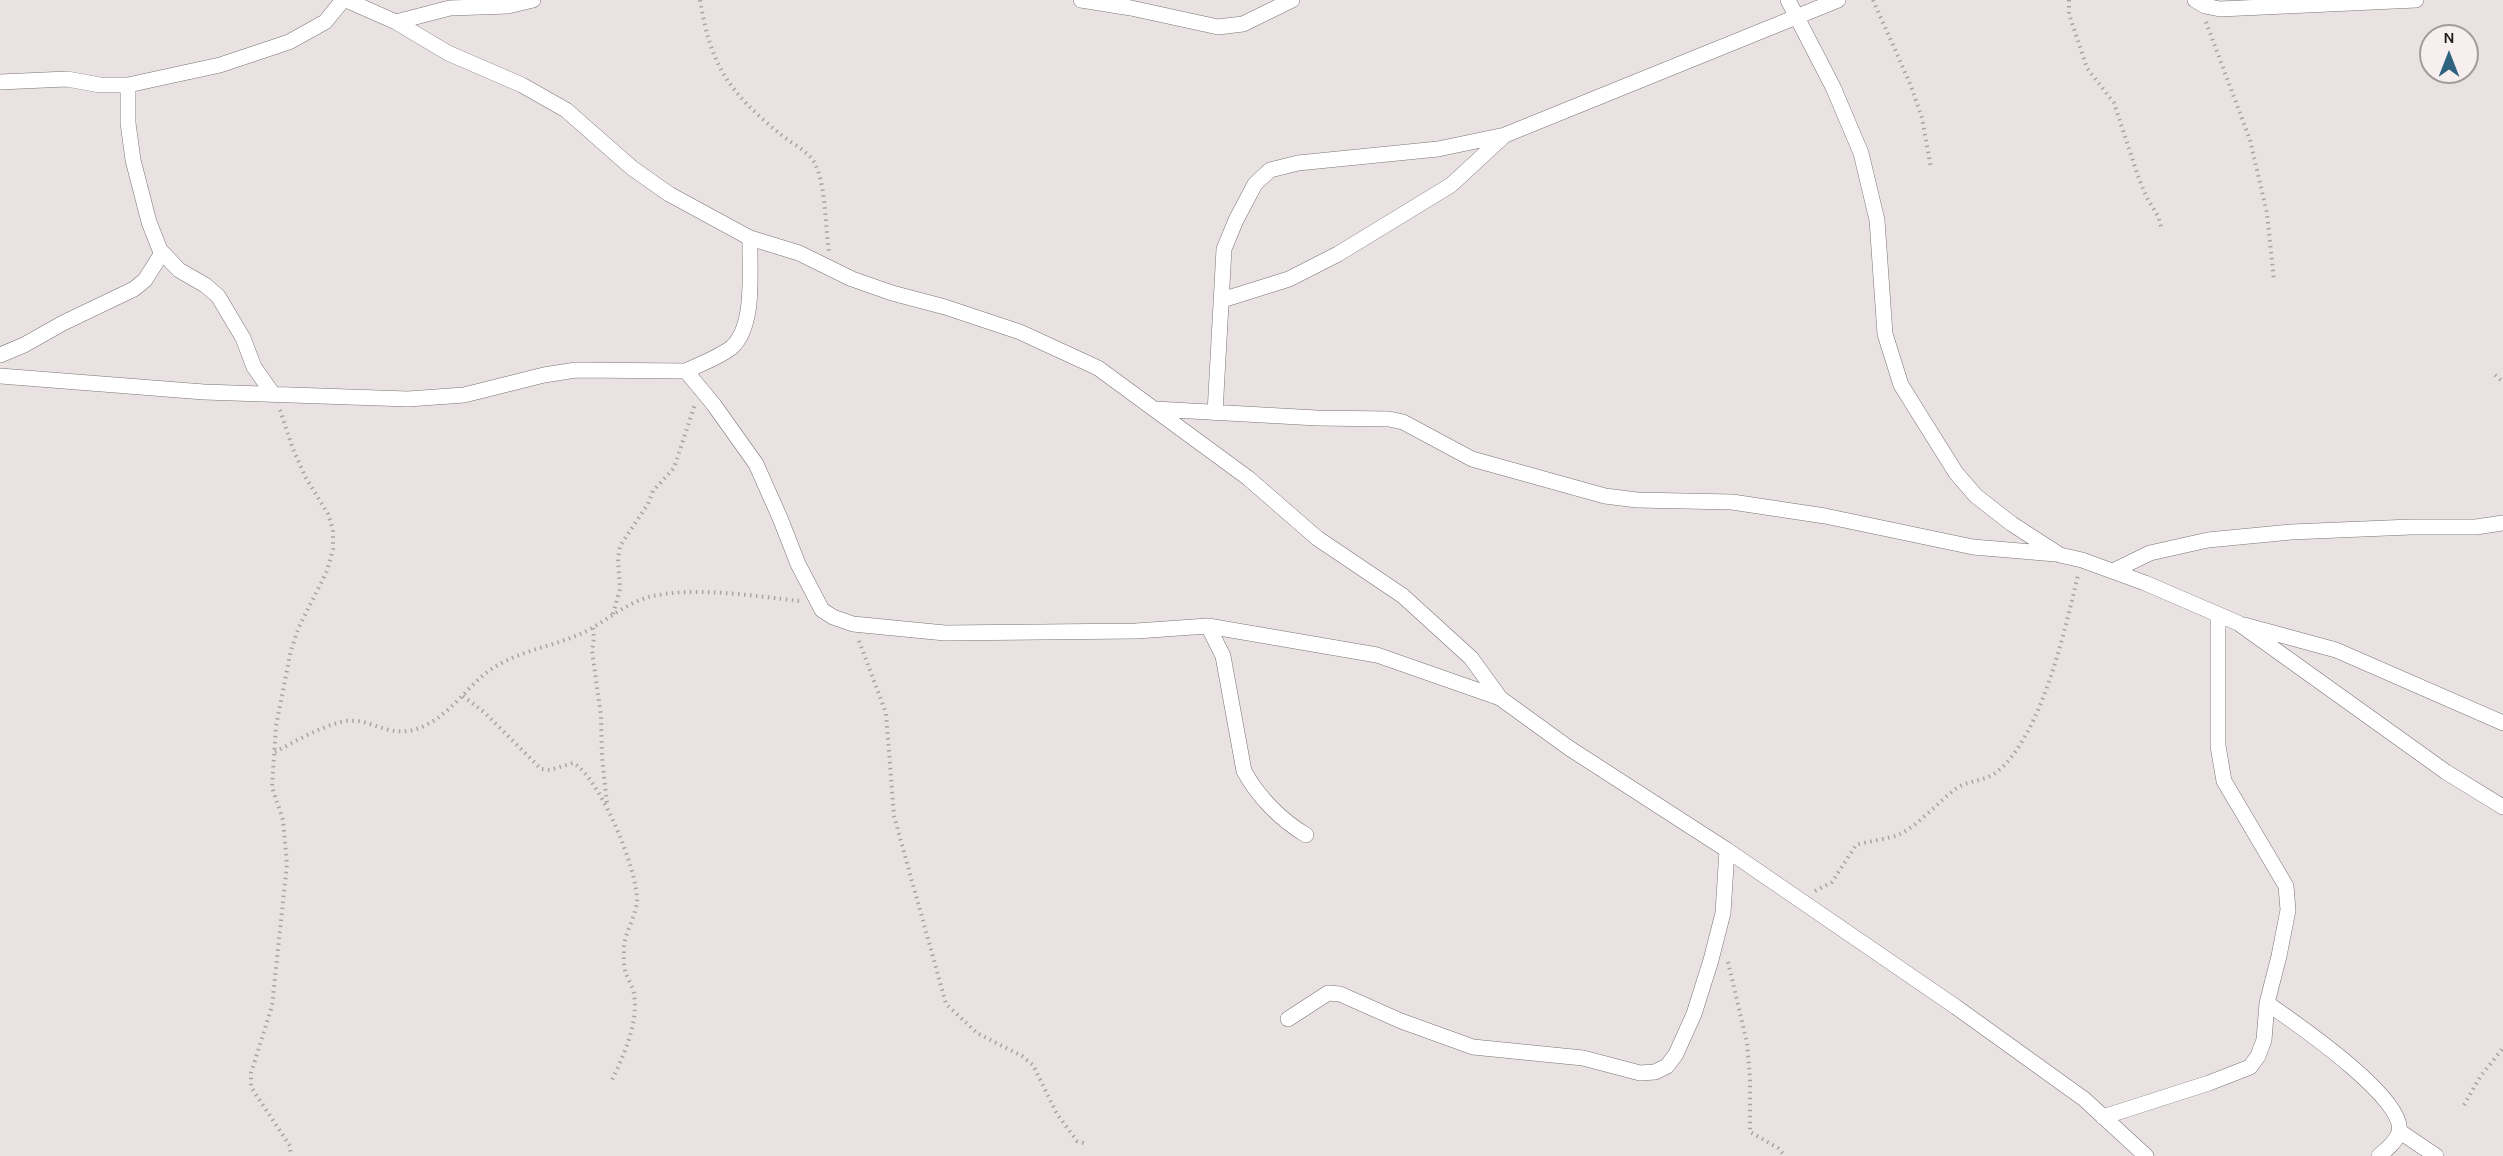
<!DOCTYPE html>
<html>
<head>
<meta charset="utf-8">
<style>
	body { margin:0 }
	#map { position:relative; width:2503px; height:1156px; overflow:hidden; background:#eae2e2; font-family:Karla,sans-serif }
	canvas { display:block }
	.north { position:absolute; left:2419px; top:24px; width:60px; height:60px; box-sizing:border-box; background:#f7efef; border:2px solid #a19b9b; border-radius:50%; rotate:0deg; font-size:16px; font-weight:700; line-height:24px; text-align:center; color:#211e1e }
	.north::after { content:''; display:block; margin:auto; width:21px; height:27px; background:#2f627f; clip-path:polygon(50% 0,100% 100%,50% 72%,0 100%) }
</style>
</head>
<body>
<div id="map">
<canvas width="2503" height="1156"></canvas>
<div class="north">N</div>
</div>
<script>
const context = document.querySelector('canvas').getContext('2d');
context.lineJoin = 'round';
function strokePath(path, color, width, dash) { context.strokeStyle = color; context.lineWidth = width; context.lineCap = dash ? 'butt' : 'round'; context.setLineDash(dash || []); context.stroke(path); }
const street = new Path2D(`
	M346,0L396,22L448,53L522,85L566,110L632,168L669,194L750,238L799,253L852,279L892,293L945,307L1020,332L1098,368L1248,478L1317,538L1403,596L1471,658L1500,698
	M1081,0L1131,8L1218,27L1243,24L1292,0
	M1788,0L1833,87L1861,153L1877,220L1885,334L1901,385L1956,473L1976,496L2012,524L2060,555L2082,560L2145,583L2238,623L2446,772L2503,807
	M2195,0L2205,6L2220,9L2416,0
	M396,22L450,8L508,6L533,0
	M0,82L67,79L100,85H128L220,65L289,42L325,22L343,0
	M128,85V123L133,160L149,222L160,250L179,270L205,285L218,296L243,338L254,367L273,394
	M1222,300L1289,279L1338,254L1451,185L1505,135L1838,0
	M0,355L24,345L63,323L134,289L145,280L162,253
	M686,371C700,364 720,357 732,347C756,325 749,269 750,238
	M0,376L204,392L408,399L464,395L544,375L576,370L686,371L714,405L756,464L780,518L798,564L822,610L833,617L853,624L945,633L1136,631L1208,626L1377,655L1500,698L1569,748L1727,850L1956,1007L2084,1099L2146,1156
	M1155,409L1317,418L1389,419L1403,422L1472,459L1605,496L1637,500L1732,502L1825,516L1973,547L2056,554
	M1215,413L1224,249L1236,220L1255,184L1270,170L1298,163L1438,149L1505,135
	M2113,571L2150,553L2208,540L2291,532L2411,527H2476L2503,523
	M2244,625L2336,650L2503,723
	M1208,626L1223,656L1244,771C1258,797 1281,820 1306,835
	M2267,1003C2291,1020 2408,1099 2399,1132C2397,1141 2386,1150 2379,1156
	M1288,1019L1328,993L1340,994L1401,1021L1473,1047L1583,1058L1640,1073L1655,1072L1667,1066L1676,1054L1694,1014L1711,960L1723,913L1727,850
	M2103,1117L2209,1083L2250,1067L2258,1056L2264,1040L2267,1003L2279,956L2288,910L2286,886L2224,781L2218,746V616
	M2399,1131L2436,1156`);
strokePath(street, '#7b7474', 16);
strokePath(new Path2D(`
	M700,0C711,66 728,91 779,133C789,142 807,150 814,162C826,183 825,225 829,251
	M1873,0L1911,86L1922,118L1931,168
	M2069,0V14L2087,68L2114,103L2139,179L2147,198L2158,216L2162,230
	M2206,22L2250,140L2267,213L2274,281
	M2495,375L2503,382
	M280,410L293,449L306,478L328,514L333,530V549L327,571L299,627L291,650L276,726L272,787L283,820L287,864L272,1006L251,1073V1087L290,1146L291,1156
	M613,614L620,589L618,559L620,546L648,504L653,491L674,468L695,404
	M593,628L594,638L592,651L601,716L602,758L607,803
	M859,641L886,713L894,816L946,1004L977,1033L1022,1056L1033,1065L1057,1114L1077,1141L1087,1144
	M463,696L485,713L541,769L550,770L573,763C600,777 638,871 637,901C636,916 626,930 624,946C624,954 623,966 626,973C628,980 633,987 634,994C639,1023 623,1057 611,1082
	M275,752C294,742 320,727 341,722C372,714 390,745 428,724C451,712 466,689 486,673C513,652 547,648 578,635C602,625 623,604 649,597C691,586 756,596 799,601
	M1815,891L1832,882L1856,845C1869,841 1889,839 1900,834C1920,824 1939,801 1957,788C1971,779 1985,782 1998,771C2042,734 2065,630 2078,575
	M1728,962L1747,1043L1750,1078V1132L1778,1148L1785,1156
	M2464,1105L2480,1077L2503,1048`), '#a9a3a3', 4, [1.5, 4.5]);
strokePath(street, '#fff', 15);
</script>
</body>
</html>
